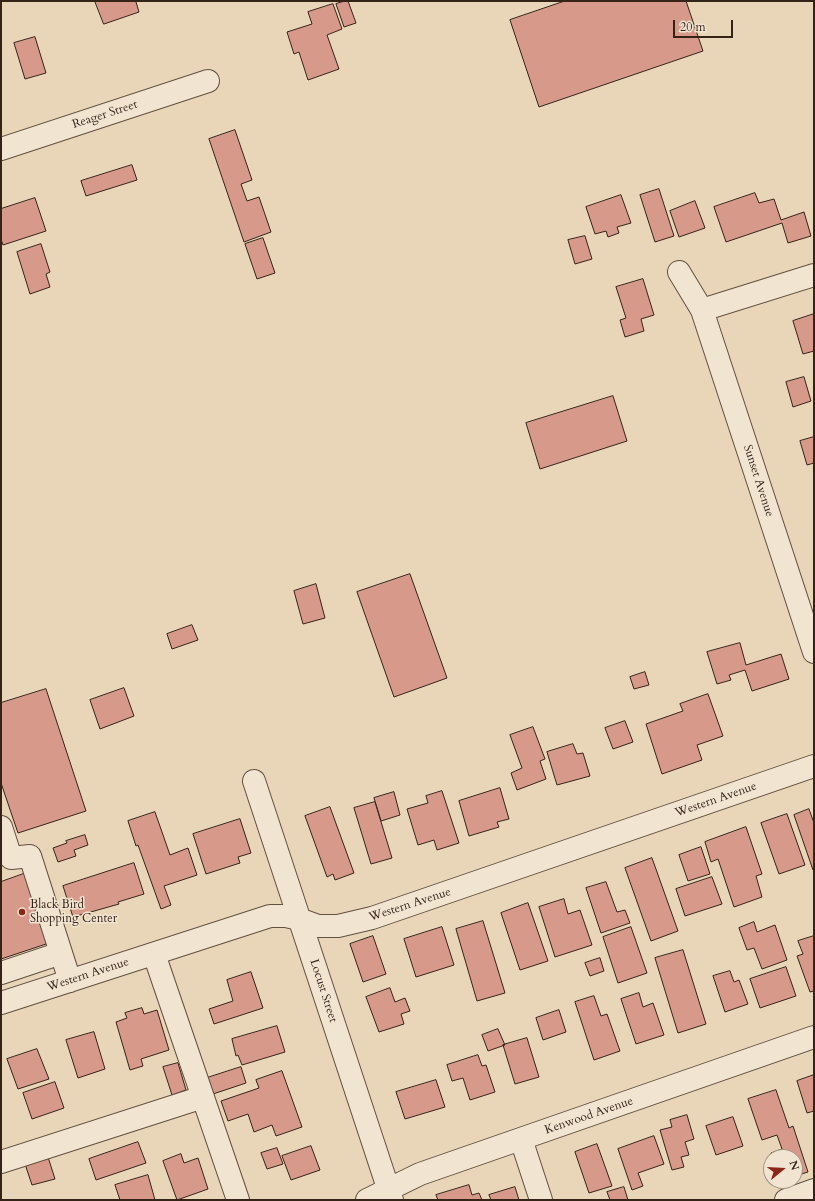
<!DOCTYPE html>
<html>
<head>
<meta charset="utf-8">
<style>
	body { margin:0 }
	#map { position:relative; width:815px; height:1201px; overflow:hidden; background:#e9d5b8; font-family:Cardo,serif }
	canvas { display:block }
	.frame { position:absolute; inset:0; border:2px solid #352318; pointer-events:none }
	.north { position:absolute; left:763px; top:1149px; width:40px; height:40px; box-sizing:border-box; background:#f1e4d1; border:1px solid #a69787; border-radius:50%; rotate:72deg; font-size:11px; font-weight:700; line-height:16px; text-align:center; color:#352318 }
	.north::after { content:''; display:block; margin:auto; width:14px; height:18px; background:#8f2418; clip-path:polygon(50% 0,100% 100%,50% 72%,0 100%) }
	.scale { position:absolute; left:673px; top:20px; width:60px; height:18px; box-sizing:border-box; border:2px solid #352318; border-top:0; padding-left:5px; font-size:12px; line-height:14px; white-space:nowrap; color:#352318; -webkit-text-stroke:3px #f1e4d1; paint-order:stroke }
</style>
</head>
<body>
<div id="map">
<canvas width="815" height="1201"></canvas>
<div class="frame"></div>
<div class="north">N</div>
<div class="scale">20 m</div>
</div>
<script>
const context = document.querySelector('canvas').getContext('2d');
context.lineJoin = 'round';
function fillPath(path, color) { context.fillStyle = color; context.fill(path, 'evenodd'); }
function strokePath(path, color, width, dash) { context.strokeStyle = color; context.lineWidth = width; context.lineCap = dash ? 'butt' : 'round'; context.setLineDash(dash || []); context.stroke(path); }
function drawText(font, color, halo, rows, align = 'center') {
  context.font = font + ' Cardo,serif'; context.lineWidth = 3; context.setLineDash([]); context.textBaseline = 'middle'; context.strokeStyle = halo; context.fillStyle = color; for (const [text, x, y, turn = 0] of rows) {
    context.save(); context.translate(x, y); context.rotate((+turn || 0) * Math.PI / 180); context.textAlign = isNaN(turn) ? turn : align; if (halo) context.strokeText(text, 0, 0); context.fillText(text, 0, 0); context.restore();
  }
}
const building = new Path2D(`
	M95,1H137L136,2L139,12L104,24Z
	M345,1H348L356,23L344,27L336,4Z
	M565,1H686L703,51L539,107L510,20Z
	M333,4L342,29L327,35L339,69L308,80L299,52L294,54L287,32L312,24L308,12Z
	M35,37L46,73L25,79L14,43Z
	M235,130L252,180L241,184L247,201L259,197L271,232L244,242L209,139Z
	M132,165L137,180L86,196L81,181Z
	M659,189L674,236L655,242L640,195Z
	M755,193L759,203L774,199L781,220L804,212L811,236L788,243L782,223L726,242L714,207Z
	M621,195L631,223L617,227L619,233L608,237L606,231L595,234L586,207Z
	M35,198L46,231L3,245L1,239V209Z
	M695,201L705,228L679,237L670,211Z
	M585,236L592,259L575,264L568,240Z
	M263,238L275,273L257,279L245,244Z
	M41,244L50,272L46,274L50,287L30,294L17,252Z
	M643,279L654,315L641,319L644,331L625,337L620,320L626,318L616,287Z
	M814,314V351L803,354L793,321Z
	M804,377L811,401L793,407L786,382Z
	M613,396L627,441L540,469L526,423Z
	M814,437V463L807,465L800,441Z
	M410,574L447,678L394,697L357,592Z
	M316,584L325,618L303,624L294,591Z
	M192,625L198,640L172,649L167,634Z
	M740,643L746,665L781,654L789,679L752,691L745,670L729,675L731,680L717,684L707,652Z
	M645,672L649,685L634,689L630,677Z
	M124,688L134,716L100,729L90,700Z
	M46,689L86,811L18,833L1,783V703Z
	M708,694L723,736L697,745L702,760L662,774L646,724L683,711L680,704Z
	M625,721L633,742L613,749L605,728Z
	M533,727L545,759L540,761L546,779L517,790L511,773L522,768L510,735Z
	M573,744L577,754L583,753L590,776L557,785L547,752Z
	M500,788L509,819L497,822L499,827L469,836L459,801Z
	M442,791L459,843L437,850L434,840L418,845L407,809L428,803L426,796Z
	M394,792L400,815L381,821L374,798Z
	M375,802L392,858L371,864L354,808Z
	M330,807L354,873L335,880L333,874L327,877L305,816Z
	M809,809L814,823V870H813L794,815Z
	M155,812L170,855L188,848L197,875L164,886L171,905L161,909L138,845L136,846L128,821Z
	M787,814L805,865L779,874L761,823Z
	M240,819L251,853L238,857L240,863L206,874L193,834Z
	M746,827L762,874L756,876L762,897L734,907L718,859L711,862L705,842Z
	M85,835L88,845L74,850L76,856L58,862L53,848L67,843L66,841Z
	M701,847L710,874L688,881L679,855Z
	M652,858L678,931L651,941L625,868Z
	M134,863L144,894L118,902L119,904L73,917L63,886Z
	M29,872L52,942L1,959V882Z
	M712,877L722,904L685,916L676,889Z
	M606,882L617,912L625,910L630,923L601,933L586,888Z
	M564,899L568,914L580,910L592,945L555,957L539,907Z
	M528,903L548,961L520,970L501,913Z
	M483,921L505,993L477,1001L456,929Z
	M754,922L757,932L775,925L787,960L762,969L754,948L747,950L739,928Z
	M442,927L454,965L416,977L404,939Z
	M631,927L647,973L618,983L603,937Z
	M373,936L386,974L363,982L350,944Z
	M814,936V991L810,992L797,956L803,954L798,941Z
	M683,950L706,1024L678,1033L655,958Z
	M600,958L604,971L590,976L585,963Z
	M786,967L796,996L760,1008L750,979Z
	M730,971L734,982L739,980L748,1004L725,1012L713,976Z
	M251,972L263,1008L214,1024L209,1009L233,1001L227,980Z
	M390,988L395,1002L405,998L410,1011L401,1014L404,1024L379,1032L366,997Z
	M639,993L643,1007L653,1003L664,1035L636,1044L621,999Z
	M594,996L601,1016L607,1014L620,1051L594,1060L575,1002Z
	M142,1008L144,1014L157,1010L169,1050L141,1059L143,1066L130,1070L116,1022L127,1018L125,1013Z
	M559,1010L566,1032L543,1040L536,1018Z
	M277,1026L285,1052L242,1065L238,1055L236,1056L232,1039Z
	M498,1029L505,1045L488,1051L482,1035Z
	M94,1032L105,1069L78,1078L66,1040Z
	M527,1038L539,1077L515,1084L503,1045Z
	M37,1049L49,1079L18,1089L7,1059Z
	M478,1055L482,1066L486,1065L495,1092L470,1100L463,1078L452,1081L447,1065Z
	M178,1063L186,1090L172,1095L163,1067Z
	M241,1067L246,1083L213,1094L207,1078Z
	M282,1071L302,1127L276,1136L272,1125L254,1132L248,1114L228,1121L221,1101L259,1088L256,1080Z
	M814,1075V1111L807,1113L797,1081Z
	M436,1080L445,1107L405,1119L396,1092Z
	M55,1082L64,1108L32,1119L23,1093Z
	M776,1090L789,1128L793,1126L808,1172L795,1176V1157H772L771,1153L782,1149L777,1135L762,1140L748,1099Z
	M687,1115L694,1139L685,1142L689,1155L681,1157L684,1167L672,1170L660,1130L672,1127L670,1120Z
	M733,1117L743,1146L716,1155L706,1126Z
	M654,1136L664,1164L638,1173L643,1186L632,1190L618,1149Z
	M138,1142L146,1163L96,1180L89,1159Z
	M597,1144L612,1186L589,1193L575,1152Z
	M311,1146L320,1170L291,1180L282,1156Z
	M277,1148L283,1164L267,1169L261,1153Z
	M181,1154L184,1163L198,1158L208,1189L177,1200L163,1161Z
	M48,1157L55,1179L32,1185L25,1164Z
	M148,1175L155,1200H120L115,1185Z
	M469,1185L472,1195L479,1193L482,1200H438L436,1195Z
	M515,1187L519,1200H491L489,1195Z
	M624,1187L628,1200H610L607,1192Z`);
fillPath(building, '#d79989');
strokePath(building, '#352318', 1);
const minor = new Path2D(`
	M1,149L208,81
	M679,272L702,310L814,652
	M702,310L814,275
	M254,781L392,1200
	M1,827L11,858L30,856L70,981
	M154,954L238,1200
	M1,973L61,953
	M1,1003L270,916H286L299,919L318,926H338L372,918L814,766
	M521,1139L541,1200
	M1,1162L203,1097
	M367,1200L420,1174L814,1037
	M786,1200L814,1190`);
strokePath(minor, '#625040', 24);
strokePath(minor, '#f1e4d1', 22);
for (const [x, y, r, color] of [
	[22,912,4,"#8f2418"]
]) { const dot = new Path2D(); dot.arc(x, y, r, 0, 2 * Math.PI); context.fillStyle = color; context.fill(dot); strokePath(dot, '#f1e4d1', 1.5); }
drawText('12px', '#352318', '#f1e4d1', [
	["Reager Street",105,115,-18],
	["Sunset Avenue",758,481,72],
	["Western Avenue",716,800,-19],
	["Western Avenue",410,905,-18],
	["Western Avenue",88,975,-18],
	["Locust Street",323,991,72],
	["Kenwood Avenue",589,1116,-19]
]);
drawText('12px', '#352318', '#f1e4d1', [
	["Black Bird",30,905],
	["Shopping Center",30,919]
], 'left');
</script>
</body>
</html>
